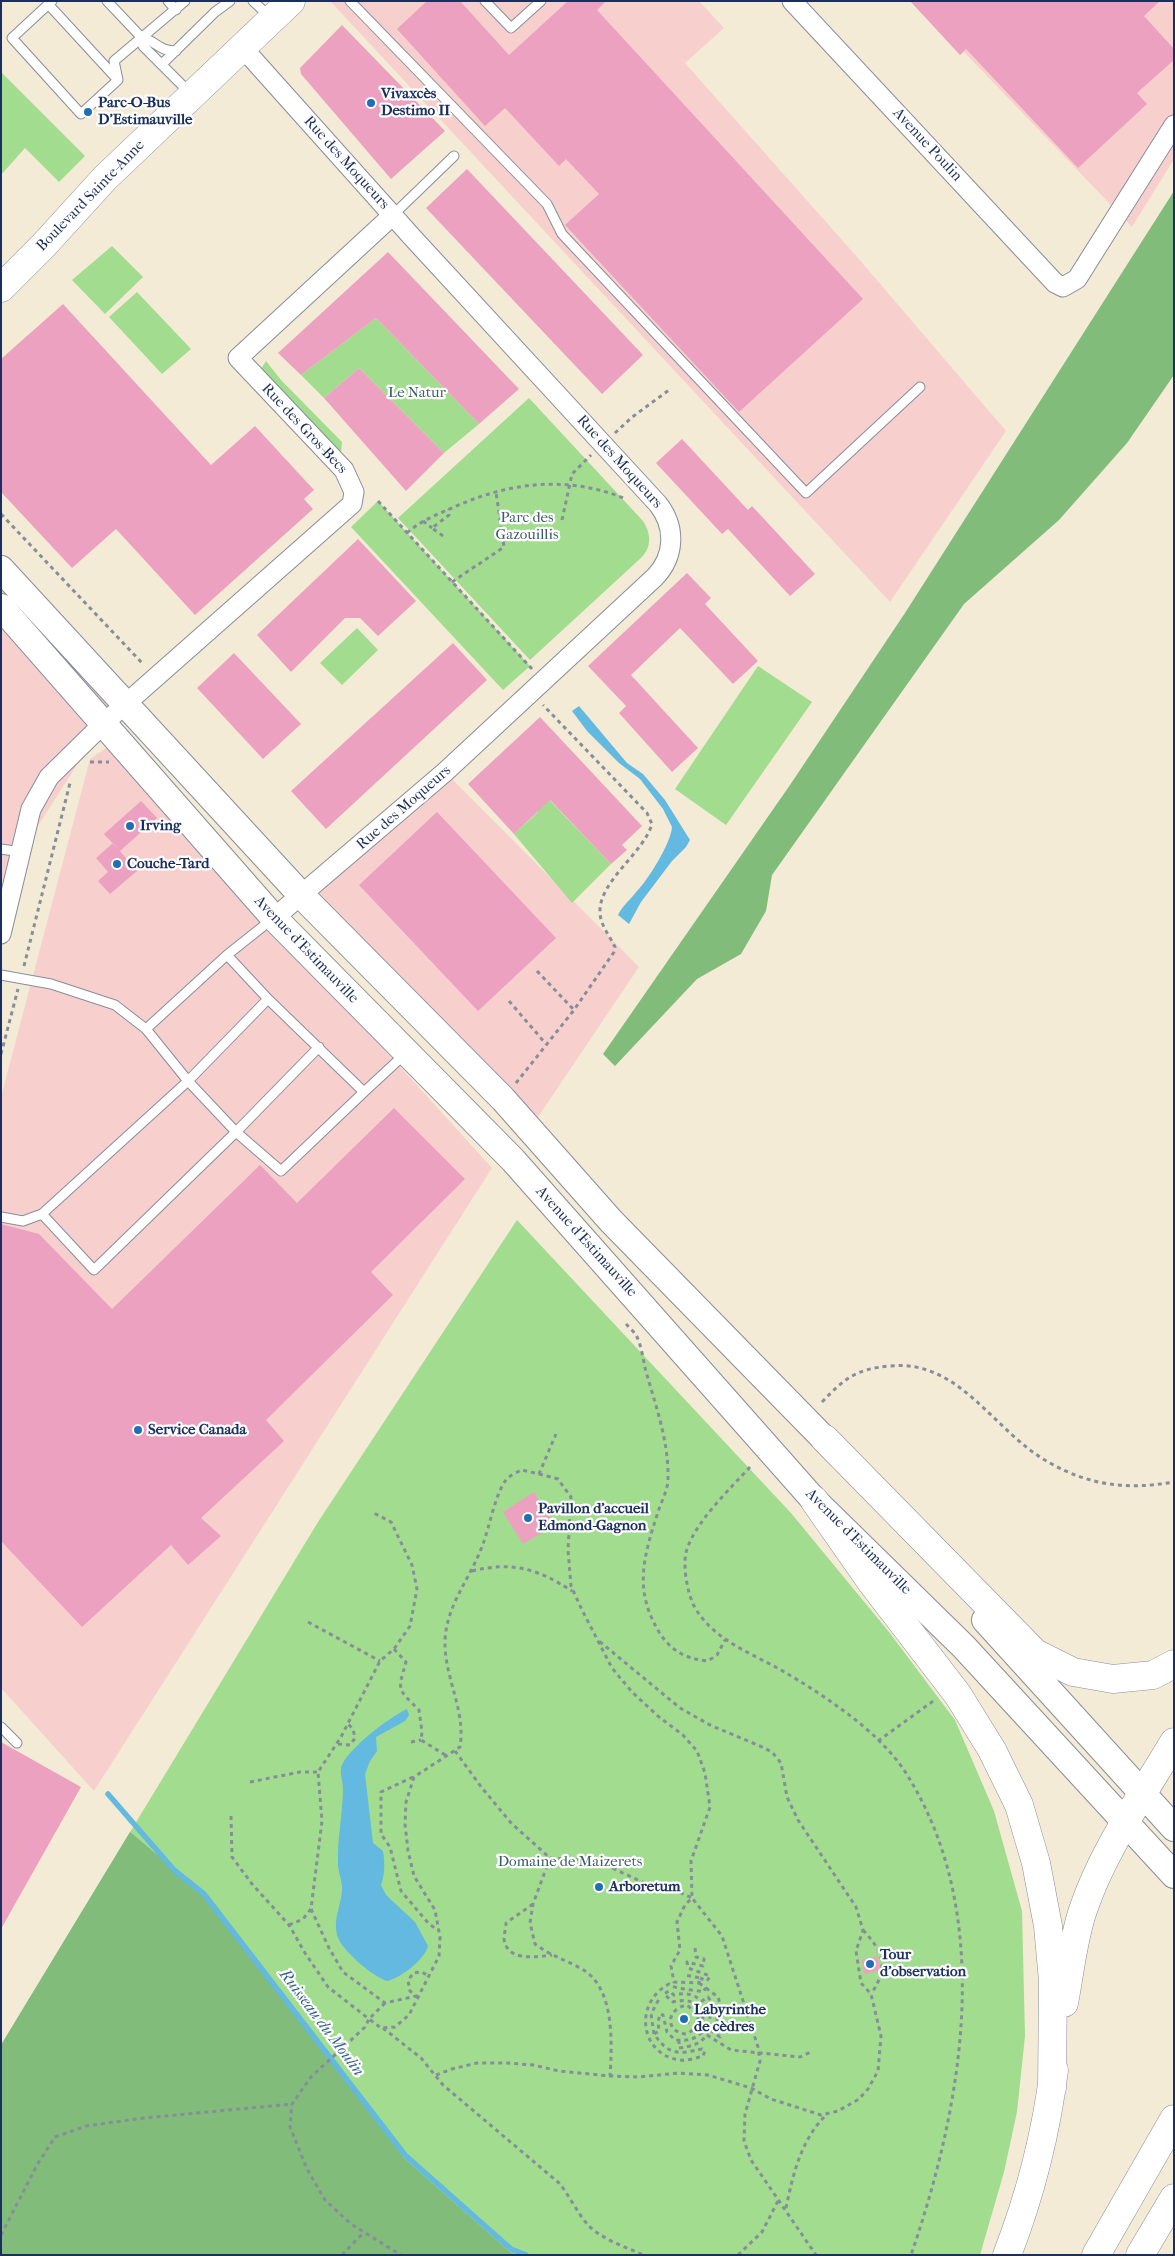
<!DOCTYPE html>
<html>
<head>
<meta charset="utf-8">
<style>
	body { margin:0 }
	#map { position:relative; width:1175px; height:2256px; overflow:hidden; background:#f3ebd6; font-family:"IM FELL French Canon",serif }
	canvas { display:block }
	.frame { position:absolute; inset:0; border:2px solid #1b2f5e; pointer-events:none }
</style>
</head>
<body>
<div id="map">
<canvas width="1175" height="2256"></canvas>
<div class="frame"></div>
</div>
<script>
const context = document.querySelector('canvas').getContext('2d');
context.lineJoin = 'round';
function fillPath(path, color) { context.fillStyle = color; context.fill(path, 'evenodd'); }
function strokePath(path, color, width, dash) { context.strokeStyle = color; context.lineWidth = width; context.lineCap = dash ? 'butt' : 'round'; context.setLineDash(dash || []); context.stroke(path); }
function drawText(font, color, halo, rows, align = 'center') {
  context.font = font + ' "IM FELL French Canon",serif'; context.lineWidth = 4.5; context.setLineDash([]); context.textBaseline = 'middle'; context.strokeStyle = halo; context.fillStyle = color; for (const [text, x, y, turn = 0] of rows) {
    context.save(); context.translate(x, y); context.rotate((+turn || 0) * Math.PI / 180); context.textAlign = isNaN(turn) ? turn : align; if (halo) context.strokeText(text, 0, 0); context.fillText(text, 0, 0); context.restore();
  }
}
fillPath(new Path2D(`
	M330,1H699L724,28L685,63L858,258L1006,431L890,602Z
	M915,1H1174V159L1132,227Z
	M1,569L125,705L104,723L21,852L1,934Z
	M109,746L492,1168L94,1791L1,1688V1097L90,759Z
	M445,772L639,967L536,1120L302,896Z`), '#f7d0ce');
fillPath(new Path2D(`
	M1,72L85,156L59,182L25,148L1,175Z
	M112,246L143,277L105,314L72,280Z
	M137,292L191,349L162,374L109,317Z
	M376,318L479,424L444,453L359,368L324,398L301,375Z
	M266,361L281,380L342,442L341,452L333,446L261,369Z
	M529,398L643,521C651,533 652,546 642,557L530,660L398,518Z
	M378,501L530,666L503,690L351,527Z
	M357,628L378,650L342,685L320,663Z
	M758,666L812,702L726,825L675,789Z
	M534,784L611,864L572,903L514,834L538,812L522,795Z
	M517,1220L791,1513L889,1632L955,1720L994,1811L1022,1911L1025,2036L1017,2112L1004,2172L980,2255H1V2045L318,1522Z`), '#a2dc8f');
fillPath(new Path2D(`
	M1174,191V375L1127,443L1059,520L964,604L772,875L766,911L741,954L697,979L615,1066L603,1054L790,785L905,613Z
	M130,1832L204,1894L404,2158L510,2252L516,2255H1V2045Z`), '#81bc7a');
fillPath(new Path2D(`
	M579,706L627,763L643,774L665,800L690,840L686,847L672,861L641,902L629,924L618,915C623,905 630,900 637,891C648,880 671,843 672,827L663,809L640,779L619,763L587,731L572,711Z
	M407,1709L409,1715L405,1721L376,1737L377,1751L370,1761L365,1774L373,1843L383,1851C385,1864 385,1873 381,1885L386,1895L415,1922L428,1946C424,1960 401,1978 387,1981C372,1976 341,1950 337,1935C333,1919 341,1906 342,1890C343,1882 338,1873 338,1864C337,1839 343,1813 343,1788C343,1782 340,1775 341,1769C343,1752 391,1716 407,1709Z`), '#63b9e0');
strokePath(new Path2D(`
	M108,1794L174,1870L204,1894L405,2155L511,2249L526,2255`), '#63b9e0', 5.5);
fillPath(new Path2D(`
	M427,1H460L509,55L568,1H606L597,10L863,299L739,412L565,225L599,194L566,159L559,166L505,108L485,126L397,29Z
	M910,1H1160L1144,16L1174,49V60L1137,93L1147,104L1078,168L966,49L960,55Z
	M342,25L445,131L391,179L301,74L300,68L304,64Z
	M467,169L643,355L602,394L426,208Z
	M388,252L519,389L479,424L376,318L301,375L278,353Z
	M63,304L211,465L255,426L314,490L304,499L313,509L195,615L116,529L72,568L1,492V359Z
	M359,368L444,453L406,491L324,398Z
	M682,439L748,510L752,506L815,574L790,596L728,529L722,534L656,463Z
	M358,539L416,601L378,636L360,618H345L291,672L257,635Z
	M687,573L711,598L705,604L758,661L733,684L680,628L631,675L698,748L672,772L619,713L626,706L588,666Z
	M453,643L487,680L326,829L291,791Z
	M234,653L301,724L263,759L197,688Z
	M540,717L642,826L622,845L627,850L611,864L550,800L514,834L468,784Z
	M141,801L157,818L120,851L104,834Z
	M437,812L556,938L478,1011L359,885Z
	M113,843L137,871L110,894L98,881L108,872L96,858Z
	M394,1108L465,1179L371,1272L393,1295L266,1420L284,1441L201,1518L221,1536L188,1565L171,1545L82,1627L1,1541V1224L39,1234L112,1309L260,1165L297,1203Z
	M534,1492L555,1525L523,1544L503,1512Z
	M1,1742L81,1787L1,1929Z
	M877,1956L881,1970L865,1974L861,1960Z`), '#eda1c1');
const lane = new Path2D(`
	M52,1L12,38L81,114L118,80
	M107,1L142,38C157,41 158,51 176,51
	M168,1L176,10
	M253,1L270,17
	M350,1L547,204L562,234L806,493L920,387
	M485,1L511,28L541,1
	M48,4L118,80
	M142,38L143,46L190,93
	M162,64L215,12L230,1
	M118,80L114,61L185,1
	M393,215L454,156
	M1,849L21,852
	M271,920L227,955L146,1029L188,1081L236,1132L281,1171L364,1092
	M227,955L268,999L188,1081L42,1214L94,1270L236,1132L319,1047
	M1,975L51,984L115,1005L146,1029
	M268,999L364,1092L405,1054
	M1,1217L23,1221L42,1214
	M1,1727L17,1743`);
const street = new Path2D(`
	M792,1L1055,283L1063,287L1077,279L1174,125
	M242,47L412,237L658,504C676,527 675,556 655,577L445,772L274,918
	M1,934L31,809L49,777L104,723L352,504L354,492L344,470L238,358L393,215`);
const secondary = new Path2D(`
	M1,569L302,896L503,1099L611,1221L839,1454
	M1,607L274,918L513,1160L814,1500L964,1647L1174,1875
	M985,1620L1174,1828`);
const primary = new Path2D(`
	M1,288L44,245L105,178L291,1`);
const highway = new Path2D(`
	M825,1439L1035,1653L1073,1672L1113,1679L1153,1675L1174,1664
	M814,1500L872,1583L958,1695L992,1750L1019,1805L1036,1863L1048,1926L1053,1981L1052,2088
	M1064,2003C1070,1972 1073,1939 1083,1910C1103,1850 1142,1796 1174,1742
	M1007,2255C1030,2196 1046,2133 1054,2070
	M1096,2255L1174,2119
	M1140,2255L1174,2198`);
strokePath(lane, '#878d9a', 11);
strokePath(street, '#878d9a', 21);
strokePath(secondary, '#878d9a', 28);
strokePath(primary, '#878d9a', 29);
strokePath(highway, '#878d9a', 29);
strokePath(new Path2D(`
	M615,433L631,418L669,390
	M378,501L532,669
	M1,514L144,665
	M562,520L572,474L591,455
	M423,521L432,528
	M407,533C420,521 438,514 454,507C510,482 568,475 626,499
	M443,536L432,528L449,515V509
	M452,582L504,547L496,492
	M90,762H109
	M24,966L70,783
	M537,971L574,1010
	M509,1001L546,1044
	M1,1054L18,989
	M516,1083L574,1010L614,952L615,947C610,936 600,925 600,912C599,881 643,854 652,824L647,813L543,705
	M626,1324C629,1327 633,1331 636,1335C641,1344 643,1358 645,1368C655,1404 669,1441 668,1479C668,1490 661,1502 658,1512C644,1556 633,1589 659,1632C671,1651 686,1659 708,1661L717,1655L725,1640
	M822,1402C845,1378 856,1369 890,1366C961,1359 994,1433 1050,1463C1091,1486 1128,1490 1174,1482
	M750,1467C729,1490 697,1520 687,1549C682,1564 687,1590 693,1604C711,1639 749,1652 781,1670C800,1681 819,1693 837,1706C861,1723 887,1745 904,1770C997,1913 963,2104 911,2255
	M539,1474L558,1479L571,1497L568,1550L571,1586L582,1610L612,1668L632,1692L659,1717L683,1735L697,1751L705,1773L710,1807L691,1861L692,1898L722,1936L758,2047L760,2061L745,2114L744,2141L751,2160L816,2255
	M472,1571C513,1561 538,1569 572,1591
	M308,1622L380,1661
	M394,1649L406,1662C397,1692 398,1689 419,1710L422,1732L421,1740L447,1756
	M878,1741L936,1699
	M411,1742L421,1740
	M338,1744L350,1745L355,1738L353,1729L348,1724
	M455,1751L482,1788L512,1824L550,1858L597,1861L651,1886L677,1891L692,1898L685,1905L677,1922L680,1950L671,1966L674,1982L699,1983L700,1978L684,1975
	M413,1777L381,1792V1834L390,1847L401,1891L429,1924L438,1930
	M250,1782L300,1772H318
	M231,1816L232,1857L252,1884L289,1925L305,1953L328,1987L369,2019L365,2027L311,2077L292,2104L290,2127L307,2169L325,2200L351,2224L401,2255
	M550,1858L533,1904L530,1923L535,1944C549,1955 566,1960 582,1969C615,1988 612,2043 610,2076
	M533,1904L506,1923C506,1928 504,1934 504,1939C507,1962 536,1957 552,1955
	M311,1909L329,1948L343,1972L385,2003L416,1996L410,1991L408,1981L413,1973L422,1972L430,1977
	M289,1925L303,1919L311,1909L322,1821L318,1772L341,1737L380,1661L394,1649L410,1626L417,1589L412,1565L391,1522L372,1512
	M863,1930C884,1953 889,1967 871,1994
	M695,1948L696,1957L704,1959L703,1966L687,1962L688,1968L710,1976L707,1981L700,1978
	M699,1983L706,1988L703,1992C692,1989 677,1990 669,1984C633,2003 640,2055 680,2060C687,2061 696,2058 703,2056L705,2051L702,2049C679,2054 669,2056 654,2034L659,2031L658,2022L660,2014L663,2015L667,2032L675,2040C687,2041 695,2040 703,2031
	M706,1988L718,1997L723,2014L717,2016V2026L723,2029L720,2037L709,2029
	M385,2003L369,2019L381,2028L395,2027L409,2015L439,1956L440,1937L435,1910L414,1876L408,1851L405,1824L406,1802L414,1777L460,1747C466,1711 445,1679 445,1643C445,1606 471,1578 483,1544C489,1528 496,1492 506,1480C509,1476 517,1472 522,1470L539,1474L556,1434
	M686,2021L696,2028L687,2034C665,2033 665,2009 687,2005L697,2014L698,2020H703L702,2009
	M383,2028L421,2058L443,2085L559,2183C569,2195 578,2214 588,2225C603,2240 624,2246 643,2255
	M654,2034L651,2014L659,1999
	M707,2035L731,2050L800,2057L811,2052
	M679,2040V2048C704,2045 710,2037 710,2012L716,2009L708,1997L702,2001C693,1994 685,1992 674,1995L669,1991L664,1994L673,2002C685,1999 692,2000 702,2009L707,2006
	M436,2075L452,2069L477,2063H508L533,2065L559,2071L610,2076L638,2077L679,2073L708,2075L751,2088L771,2099L821,2115L838,2111L859,2099L868,2089L878,2071L881,2036L871,1994L861,1983L856,1951L863,1930L856,1907L798,1820L787,1797L781,1763L772,1752L760,1746L710,1725L680,1708L599,1641
	M786,2208C793,2174 801,2140 826,2115
	M1,2235L37,2165L55,2137L86,2126L144,2118L292,2104
	M342,2255L364,2232
	M738,2255L762,2232L779,2199`), '#878d9a', 3, [4, 4]);
strokePath(lane, '#fff', 9);
strokePath(street, '#fff', 19);
strokePath(secondary, '#fff', 26);
strokePath(primary, '#fff', 28);
strokePath(highway, '#fff', 28);
for (const [x, y, r, color] of [
	[371,103,5,"#1f6fb2"],
	[88,112,5,"#1f6fb2"],
	[130,826,5,"#1f6fb2"],
	[117,864,5,"#1f6fb2"],
	[138,1430,5,"#1f6fb2"],
	[528,1518,5,"#1f6fb2"],
	[599,1887,5,"#1f6fb2"],
	[870,1964,5,"#1f6fb2"],
	[684,2019,5,"#1f6fb2"]
]) { const dot = new Path2D(); dot.arc(x, y, r, 0, 2 * Math.PI); context.fillStyle = color; context.fill(dot); strokePath(dot, '#fff', 2); }
drawText('bold 15px', '#1b2f5e', '#fff', [
	["Vivaxcès",381,94],
	["Destimo II",381,111],
	["Parc-O-Bus",98,103],
	["D'Estimauville",98,120],
	["Irving",140,826],
	["Couche-Tard",127,864],
	["Service Canada",148,1430],
	["Pavillon d'accueil",538,1509],
	["Edmond-Gagnon",538,1526],
	["Arboretum",609,1887],
	["Tour",880,1955],
	["d'observation",880,1972],
	["Labyrinthe",694,2010],
	["de cèdres",694,2027]
], 'left');
drawText('15px', '#1b2f5e', '#fff', [
	["Avenue Poulin",927,145,47],
	["Rue des Moqueurs",346,163,48],
	["Boulevard Sainte-Anne",91,196,-46],
	["Rue des Gros-Becs",304,429,47],
	["Rue des Moqueurs",619,462,48],
	["Rue des Moqueurs",404,808,-41],
	["Avenue d'Estimauville",306,950,46],
	["Avenue d'Estimauville",586,1242,48],
	["Avenue d'Estimauville",858,1542,45]
]);
drawText('15px', '#3d5a6a', '#fff', [
	["Le Natur",417,393],
	["Parc des",527,518],
	["Gazouillis",527,535],
	["Domaine de Maizerets",570,1862]
]);
drawText('italic 16px', '#345f8c', '#fff', [
	["Ruisseau du Moulin",321,2023,53]
]);
</script>
</body>
</html>
